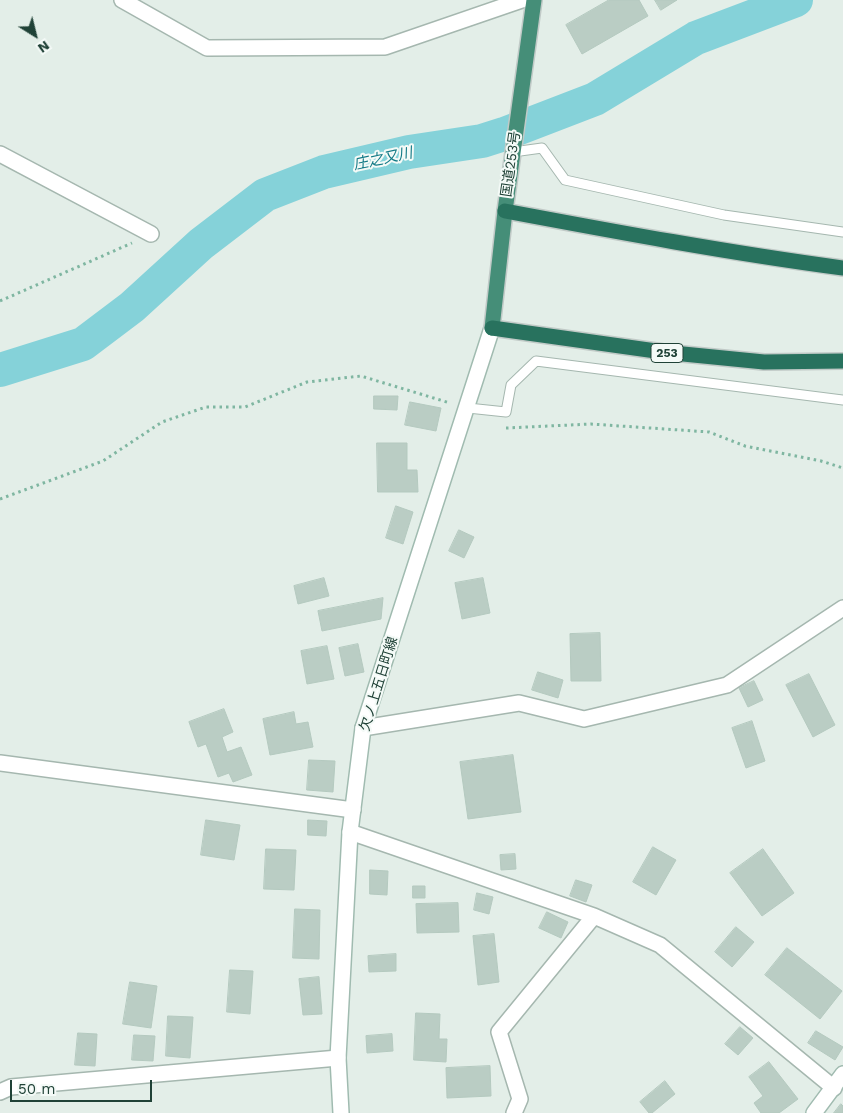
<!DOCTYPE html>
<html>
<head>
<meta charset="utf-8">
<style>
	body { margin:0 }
	#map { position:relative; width:843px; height:1113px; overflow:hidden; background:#e3eee8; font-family:"Work Sans",sans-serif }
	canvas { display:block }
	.north { position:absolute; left:10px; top:10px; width:50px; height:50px; -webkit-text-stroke:4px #f4faf7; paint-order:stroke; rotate:144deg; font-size:14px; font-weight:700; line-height:20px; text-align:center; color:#204237 }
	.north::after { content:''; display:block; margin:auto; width:18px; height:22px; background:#204237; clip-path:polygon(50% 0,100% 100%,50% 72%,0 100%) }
	.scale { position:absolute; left:10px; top:1080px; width:142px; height:22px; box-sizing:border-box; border:2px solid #204237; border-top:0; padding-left:6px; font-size:15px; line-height:18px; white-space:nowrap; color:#204237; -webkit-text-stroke:4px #f4faf7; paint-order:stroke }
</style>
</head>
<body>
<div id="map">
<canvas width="843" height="1113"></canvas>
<div class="north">N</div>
<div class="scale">50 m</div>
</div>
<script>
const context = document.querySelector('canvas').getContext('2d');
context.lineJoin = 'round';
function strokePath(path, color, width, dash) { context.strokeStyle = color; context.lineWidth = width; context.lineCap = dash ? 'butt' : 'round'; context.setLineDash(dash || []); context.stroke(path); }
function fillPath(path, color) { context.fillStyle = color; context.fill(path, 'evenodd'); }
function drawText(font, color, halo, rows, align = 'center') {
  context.font = font + ' "Work Sans","Noto Sans JP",sans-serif'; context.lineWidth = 4; context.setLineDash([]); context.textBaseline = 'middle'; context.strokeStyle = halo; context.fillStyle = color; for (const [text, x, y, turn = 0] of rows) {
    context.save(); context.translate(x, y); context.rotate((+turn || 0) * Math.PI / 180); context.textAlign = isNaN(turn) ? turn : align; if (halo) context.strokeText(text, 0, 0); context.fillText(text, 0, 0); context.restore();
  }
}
strokePath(new Path2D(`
	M0,370L83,344L132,307L201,244L265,195L324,172L409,152L482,141L504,134L595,99L696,38L796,0`), '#85d2d9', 34);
const building = new Path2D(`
	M609,0H639L648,16L582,54L566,25Z
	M655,0H677L661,10Z
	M374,396H398L397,410L374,409Z
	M410,402L441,408L436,431L405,425Z
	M377,443H407V470H417L418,492H378Z
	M396,506L413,512L403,544L386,538Z
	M459,530L474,537L464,558L449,551Z
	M324,578L329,596L298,604L294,586Z
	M483,578L490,613L462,619L455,583Z
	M383,598L381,619L322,631L318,611Z
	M600,633L601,681H571L570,634Z
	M358,644L364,672L345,676L339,648Z
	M327,646L334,679L307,684L301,651Z
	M538,672L563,680L558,698L532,690Z
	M809,674L835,725L813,737L786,685Z
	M754,681L763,700L748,707L739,688Z
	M224,709L233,732L222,737L227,752L241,747L252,775L233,782L229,773L218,777L206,744L198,747L189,722Z
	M294,712L296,724L308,722L313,747L270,755L263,719Z
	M752,721L765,761L746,768L732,728Z
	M513,755L521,812L468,819L460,762Z
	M309,760L335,761L333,792L307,790Z
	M206,820L240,825L234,860L201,855Z
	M308,820L327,821L326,836L308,835Z
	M653,847L676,860L656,895L633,882Z
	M266,849L296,850L294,890L264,889Z
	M763,849L794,893L762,916L730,873Z
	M515,854L516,869L501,870L500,855Z
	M370,870L388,871L387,895L370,894Z
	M576,880L592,885L586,902L570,896Z
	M413,886H425V898H413Z
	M477,893L493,897L489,914L474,910Z
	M458,903L459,932L417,933L416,904Z
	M295,909L320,910L319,959L293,958Z
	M547,912L568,922L561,938L539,928Z
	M736,927L754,942L732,967L715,952Z
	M494,934L499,982L478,985L473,936Z
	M787,948L842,991L820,1019L765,975Z
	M396,954V971L369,972L368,956Z
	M230,970L253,971L250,1014L227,1012Z
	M319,977L322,1014L303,1015L299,979Z
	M130,982L157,986L151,1028L123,1024Z
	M416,1013L440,1014L439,1039H447L446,1062L414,1060Z
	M168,1016L193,1017L190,1058L166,1056Z
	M740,1027L753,1038L738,1055L725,1044Z
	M816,1031L843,1047L835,1060L808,1043Z
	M78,1033L97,1034L95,1066L75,1065Z
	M392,1034L393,1051L367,1053L366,1036Z
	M134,1035L155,1036L153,1061L132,1060Z
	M769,1062L798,1099L779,1113H761L754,1103L763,1096L749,1077Z
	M490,1066L491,1096L447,1098L446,1068Z
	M665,1081L675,1094L652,1113H649L640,1102Z
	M841,1104L843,1106V1113H834Z`);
fillPath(building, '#bacdc4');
strokePath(building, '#b4c9bf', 1);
const service = new Path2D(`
	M513,152L542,148L565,180L724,215L843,232
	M468,408L506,412L511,385L536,361L843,400`);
const minor = new Path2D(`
	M122,0L207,48L385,47L522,0
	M0,154L151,234
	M363,728L519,703L584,719L727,685L843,608
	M350,832L594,916L660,945L834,1088
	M0,1092L11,1087L338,1058
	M514,1113L520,1099L499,1032L594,916`);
const tertiary = new Path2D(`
	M0,763L353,810`);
const secondary = new Path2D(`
	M341,1113L338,1058L350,832L363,728L492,328
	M814,1113L843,1074`);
const trunk = new Path2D(`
	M492,328L505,211L534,0`);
const motorway = new Path2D(`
	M505,211C617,232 730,253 843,268
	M492,328L663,352L764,362L843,361`);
strokePath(service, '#a5b7af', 11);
strokePath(minor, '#a5b7af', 18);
strokePath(tertiary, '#a5b7af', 18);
strokePath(secondary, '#a0bbb0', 18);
strokePath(trunk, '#c1cac7', 18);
strokePath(motorway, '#c1cac7', 18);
strokePath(new Path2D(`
	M0,301L132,243
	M506,428L591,424L709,432L745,446L821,461L843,468
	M0,499L103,461L162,422L206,407H245L307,382L361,376L450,403`), '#7fb6a1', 3, [2.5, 4]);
strokePath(service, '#fff', 9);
strokePath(minor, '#fff', 15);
strokePath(tertiary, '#fff', 15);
strokePath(secondary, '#fff', 15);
strokePath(trunk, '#458e78', 15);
strokePath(motorway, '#28725e', 15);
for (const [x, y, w] of [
	[667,353,32]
]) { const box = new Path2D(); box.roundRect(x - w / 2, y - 9.5, w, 19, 4); context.fillStyle = '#f4faf7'; context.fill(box); strokePath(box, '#204237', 1); }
drawText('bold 12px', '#204237', null, [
	["253",667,353]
]);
drawText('14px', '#204237', '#f4faf7', [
	["国道253号",511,164,-82],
	["欠ノ上五日町線",379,684,-73]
]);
drawText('italic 15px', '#137a86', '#f4faf7', [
	["庄之又川",383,159,-12]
]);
</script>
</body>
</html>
